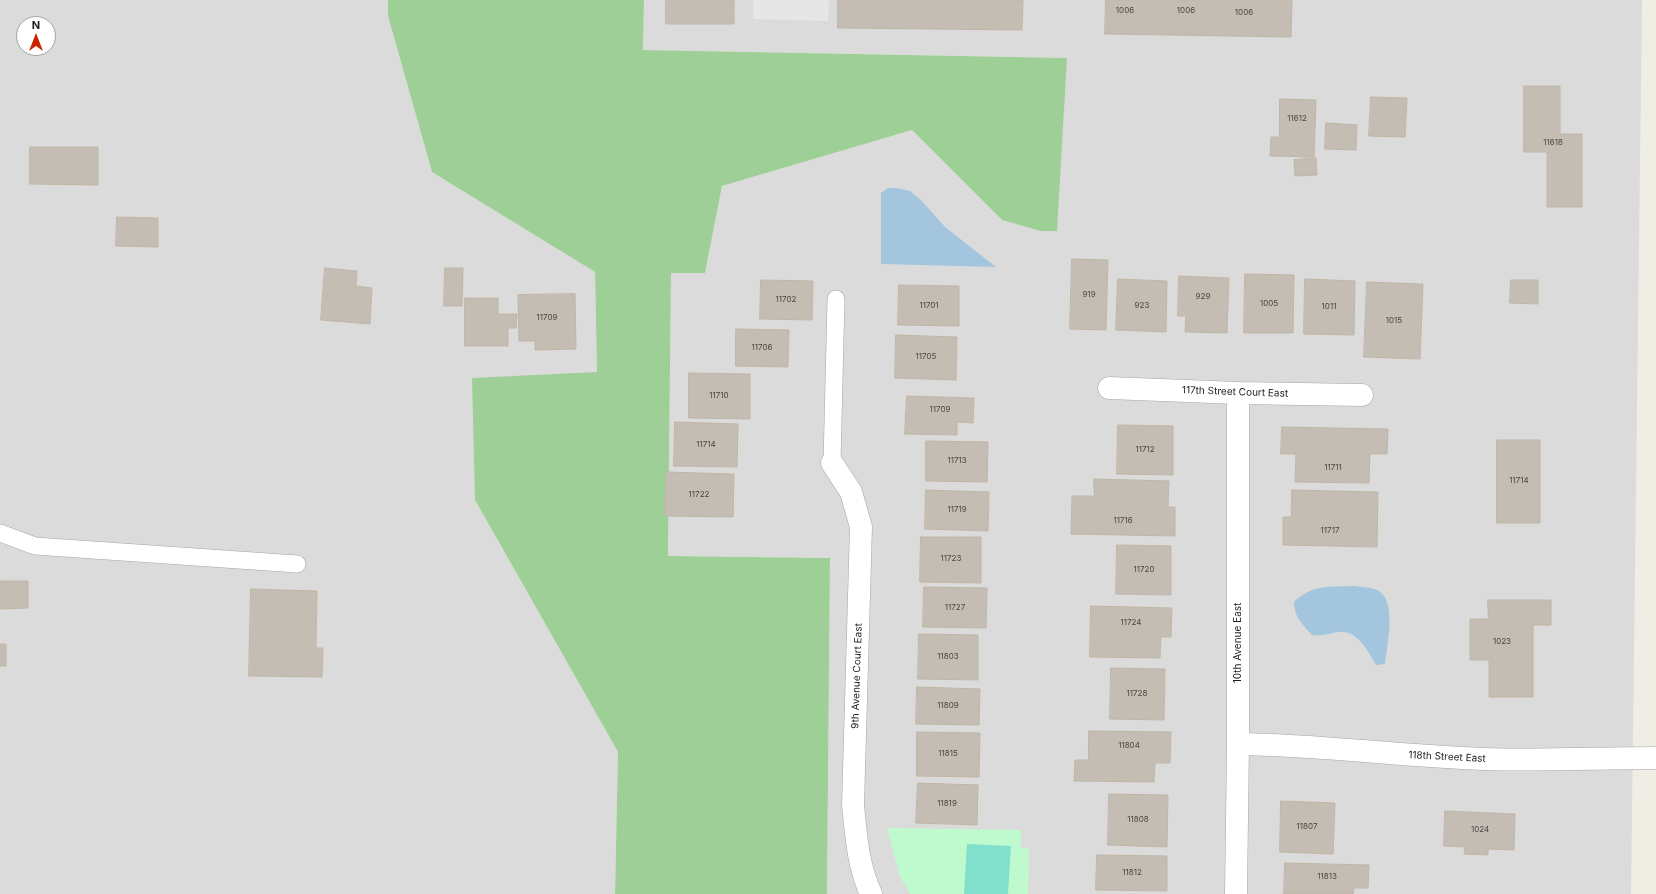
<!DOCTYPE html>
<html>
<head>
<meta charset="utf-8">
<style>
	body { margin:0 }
	#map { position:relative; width:1656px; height:894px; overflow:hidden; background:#efede4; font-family:Inter,sans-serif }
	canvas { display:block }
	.north { position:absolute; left:16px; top:16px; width:40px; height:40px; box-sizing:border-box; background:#fff; border:1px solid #a5a5a5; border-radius:50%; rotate:0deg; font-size:11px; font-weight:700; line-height:16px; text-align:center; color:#1e1e1e }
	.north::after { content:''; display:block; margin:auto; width:14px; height:18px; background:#cc2300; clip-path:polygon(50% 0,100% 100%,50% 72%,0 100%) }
</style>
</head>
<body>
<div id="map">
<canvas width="1656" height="894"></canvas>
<div class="north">N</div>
</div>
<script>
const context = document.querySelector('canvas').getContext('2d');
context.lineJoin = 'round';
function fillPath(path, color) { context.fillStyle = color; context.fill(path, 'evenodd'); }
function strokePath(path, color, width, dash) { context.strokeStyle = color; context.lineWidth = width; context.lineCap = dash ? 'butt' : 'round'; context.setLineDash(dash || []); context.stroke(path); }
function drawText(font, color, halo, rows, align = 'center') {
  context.font = font + ' Inter,sans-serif'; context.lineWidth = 3; context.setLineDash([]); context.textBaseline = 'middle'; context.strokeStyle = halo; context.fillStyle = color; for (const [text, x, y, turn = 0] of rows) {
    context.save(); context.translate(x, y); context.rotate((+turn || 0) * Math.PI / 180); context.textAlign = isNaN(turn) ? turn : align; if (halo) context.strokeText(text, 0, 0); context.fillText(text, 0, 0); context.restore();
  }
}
fillPath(new Path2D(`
	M0,0H388V16L432,172L595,272L597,372L475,500L618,752L615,894H0ZM24,24H48V48H24Z
	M644,0H1642L1631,894H827L830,558L668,556L671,273H705L722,186L912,130L1002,220L1067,58L643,50Z`), '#dcdbdb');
fillPath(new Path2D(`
	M388,0H644L643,50L1067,58L1057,231H1041L1002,220L912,130L722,186L705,273H671L668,556L830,558L827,894H615L618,752L475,500L472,378L597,372L595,272L432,172L388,16Z`), '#9ecf97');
fillPath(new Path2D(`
	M887,828L1021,830V848L1029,849L1028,894H910L900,877Z`), '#bfface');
fillPath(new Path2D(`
	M967,844L1011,846L1008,894H964Z`), '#80e0cb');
fillPath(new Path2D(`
	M753,0H829L828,21L753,19Z`), '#e6e6e6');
fillPath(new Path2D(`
	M888,188H897L910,191L921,200L945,227L996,267L881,264V193Z
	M1354,586C1361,587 1373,587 1379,591C1397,602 1387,645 1385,664L1376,665C1368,651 1357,629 1338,632C1328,634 1322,636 1312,635C1303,625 1294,617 1294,602C1312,584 1330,587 1354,586Z`), '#a3c6de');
const building = new Path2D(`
	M666,0H734V24H666Z
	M838,0H1023L1022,30L838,28Z
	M1106,0H1292L1291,37L1105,34Z
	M1524,86H1560V134H1582V207H1547V152H1524Z
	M1371,97L1407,98L1405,137L1369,136Z
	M1280,99L1316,100L1314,157L1270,156L1271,137H1279Z
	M1326,123L1357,125L1356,150L1325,149Z
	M30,147H98V185L30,184Z
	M1316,158L1317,175L1295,176L1294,160Z
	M117,217L158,218V247L116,246Z
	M1072,259L1108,260L1106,330L1070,329Z
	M325,268L357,271L356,286L372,288L370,324L321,320Z
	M445,268H463L462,306H444Z
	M1245,274L1294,275L1293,333H1244Z
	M1179,276L1229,278L1227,333L1185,332L1186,316H1178Z
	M1118,279L1167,281L1166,332L1116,330Z
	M1305,279L1355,281L1354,335L1304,334Z
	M761,280L813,281L812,320L760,319Z
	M1511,280H1538V304L1510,303Z
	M1367,282L1423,284L1420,359L1364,357Z
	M899,285L959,286V326L898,325Z
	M575,294L576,349L535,350V341H519L518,295Z
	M465,298H498V314H517L516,328H508V346H465Z
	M736,329L789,330L788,367L736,366Z
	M896,335L957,337L956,380L895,378Z
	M689,373L750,374V419L689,418Z
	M907,396L974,398L973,423L957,422V435L905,434Z
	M675,422L738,424L737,467L674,466Z
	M1118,425L1173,426V475L1117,474Z
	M1282,427L1388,429L1387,454H1370L1369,483L1295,482L1296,454H1281Z
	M1497,440H1540V523H1497Z
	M926,441L988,442L987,482L926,481Z
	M666,472L734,474L733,517L665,516Z
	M1094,479L1169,481L1168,507H1175V536L1071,534L1072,496H1094Z
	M926,490L989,492L988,531L925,529Z
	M1292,490L1378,492L1377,547L1283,545V517H1291Z
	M921,537H981V583L920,582Z
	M1117,545L1171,546V595L1116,594Z
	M0,581H28V608L0,609Z
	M924,587L987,588L986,628L923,627Z
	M251,589L317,591L316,648H323L322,677L249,676Z
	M1488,600H1551V625H1533V697H1489V660H1470V619H1488Z
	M1091,606L1172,608L1171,637H1161L1160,658L1090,657Z
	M919,634L978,635V680L918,679Z
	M0,644H6V666H0Z
	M1111,668L1165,669L1164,720L1110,719Z
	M917,687L980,689L979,725L916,724Z
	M1089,731L1171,732L1170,763H1155L1154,782L1074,781L1075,760H1088Z
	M917,732L980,733L979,777L917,776Z
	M918,783L978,785L977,825L916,823Z
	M1109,794L1168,795L1167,847L1108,845Z
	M1281,801L1335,803L1333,854L1280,852Z
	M1445,811L1515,814L1514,850L1488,849V855L1464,854L1465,847L1444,846Z
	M1097,855L1167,856V891L1096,890Z
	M1285,863L1369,865L1368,888H1354L1353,894H1284Z`);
fillPath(building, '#c4bdb3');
strokePath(building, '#c1b6a6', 1);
const lane = new Path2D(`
	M832,463L836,299
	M0,533L35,546L297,564`);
const street = new Path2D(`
	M1109,388L1238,393L1362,395
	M832,463L851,492L861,527L853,805C856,835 858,866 871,894
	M1238,744C1320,745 1401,756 1483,759C1541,761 1599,758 1656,758
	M1236,894L1238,744V393`);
strokePath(lane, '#a5a5a5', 18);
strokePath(street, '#a5a5a5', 23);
strokePath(lane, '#fff', 17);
strokePath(street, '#fff', 22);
drawText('8px', '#484643', null, [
	["1006",1125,11],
	["1006",1186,11],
	["1006",1244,13],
	["11612",1297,119],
	["11618",1553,143],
	["919",1089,295],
	["929",1203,297],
	["11702",786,300],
	["1005",1269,304],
	["11701",929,306],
	["923",1142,306],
	["1011",1329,307],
	["11709",547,318],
	["1015",1394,321],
	["11706",762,348],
	["11705",926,357],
	["11710",719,396],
	["11709",940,410],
	["11714",706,445],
	["11712",1145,450],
	["11713",957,461],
	["11711",1333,468],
	["11714",1519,481],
	["11722",699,495],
	["11719",957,510],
	["11716",1123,521],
	["11717",1330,531],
	["11723",951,559],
	["11720",1144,570],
	["11727",955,608],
	["11724",1131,623],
	["1023",1502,642],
	["11803",948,657],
	["11728",1137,694],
	["11809",948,706],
	["11804",1129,746],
	["11815",948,754],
	["11819",947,804],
	["11808",1138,820],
	["11807",1307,827],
	["1024",1480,830],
	["11812",1132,873],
	["11813",1327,877]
]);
drawText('10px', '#1e1e1e', '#fff', [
	["117th Street Court East",1235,392,2],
	["10th Avenue East",1238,643,-90],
	["9th Avenue Court East",857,676,-88],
	["118th Street East",1447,757,3]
]);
</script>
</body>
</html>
